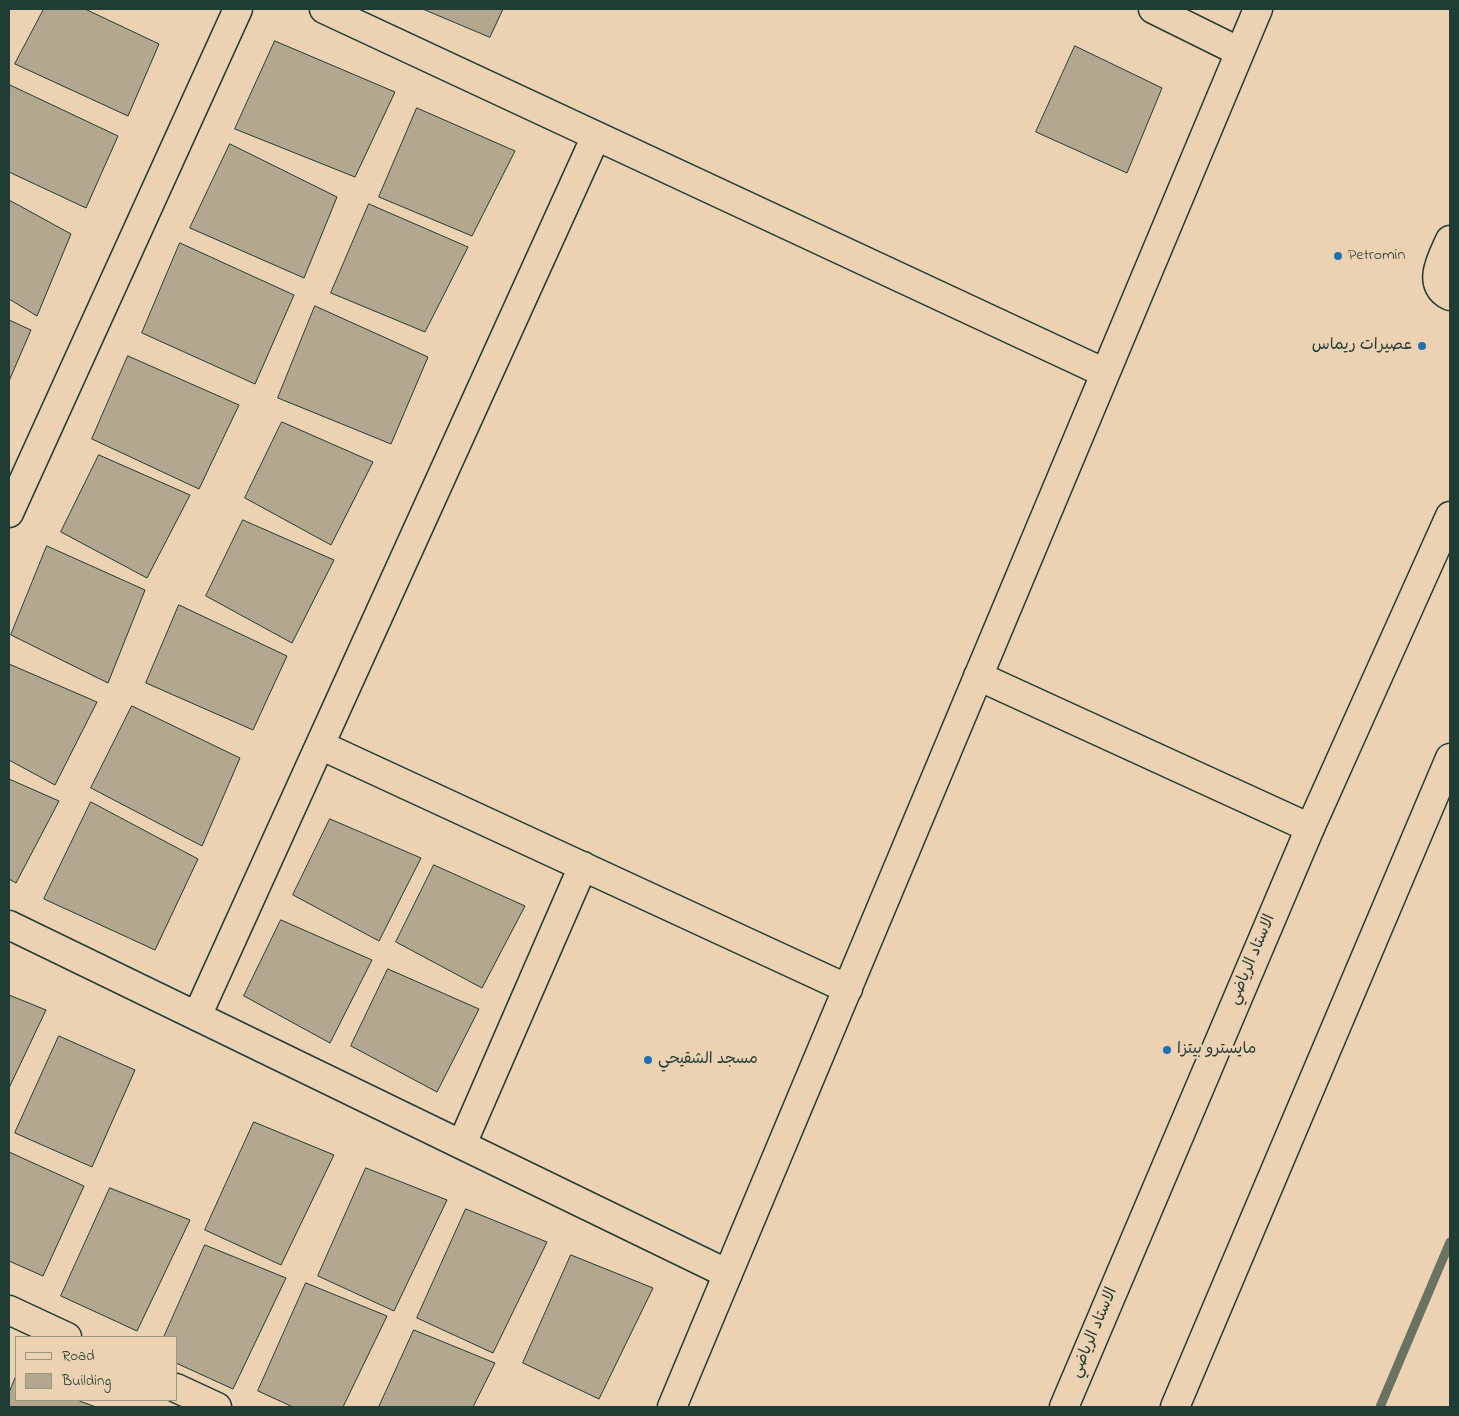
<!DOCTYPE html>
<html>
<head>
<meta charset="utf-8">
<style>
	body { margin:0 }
	#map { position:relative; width:1459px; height:1416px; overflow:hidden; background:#ecd1b3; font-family:"Indie Flower",sans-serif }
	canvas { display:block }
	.frame { position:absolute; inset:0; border:10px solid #1f3d34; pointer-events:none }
	.legend { position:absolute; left:15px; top:1336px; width:162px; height:65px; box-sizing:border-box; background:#ecd1b3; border:1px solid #9a9680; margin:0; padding:6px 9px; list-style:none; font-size:15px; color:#1f3d34 }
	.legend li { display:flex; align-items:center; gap:10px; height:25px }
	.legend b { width:25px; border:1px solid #9a9680 }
</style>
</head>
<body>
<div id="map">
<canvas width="1459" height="1416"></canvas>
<div class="frame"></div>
<ul class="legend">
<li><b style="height:6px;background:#ecd1b3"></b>Road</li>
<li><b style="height:14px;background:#b3a790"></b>Building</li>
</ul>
</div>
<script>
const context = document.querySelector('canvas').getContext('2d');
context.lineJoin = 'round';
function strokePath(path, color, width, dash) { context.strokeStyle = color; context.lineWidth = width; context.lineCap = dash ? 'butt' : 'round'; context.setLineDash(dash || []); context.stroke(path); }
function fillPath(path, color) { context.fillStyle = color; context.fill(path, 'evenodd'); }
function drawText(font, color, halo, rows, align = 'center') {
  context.font = font + ' "Indie Flower","Playpen Sans Arabic",sans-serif'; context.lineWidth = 5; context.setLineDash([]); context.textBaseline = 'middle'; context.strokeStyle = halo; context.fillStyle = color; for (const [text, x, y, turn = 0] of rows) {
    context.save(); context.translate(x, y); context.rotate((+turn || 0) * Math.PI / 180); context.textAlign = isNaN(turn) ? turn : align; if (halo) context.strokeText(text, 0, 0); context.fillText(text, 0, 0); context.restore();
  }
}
strokePath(new Path2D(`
	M1380,1407L1450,1242`), '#697362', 9);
const building = new Path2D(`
	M44,9H85L159,44L128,116L15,64Z
	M423,9H503L490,37Z
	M275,41L395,92L355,177L235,129Z
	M1075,46L1162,88L1127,173L1036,132Z
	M10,85L118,136L86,208L9,172Z
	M417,108L515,151L472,236L379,197Z
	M230,144L337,197L304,278L190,228Z
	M9,200L71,234L37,316L9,299Z
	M369,204L468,247L425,332L331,293Z
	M180,243L294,295L255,384L142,333Z
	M315,306L428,357L391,444L278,398Z
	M9,320L31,330L9,381Z
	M128,356L239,405L199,489L92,439Z
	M282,422L373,462L331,545L245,498Z
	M99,455L190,495L147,578L61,532Z
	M243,520L334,560L292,643L206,596Z
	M47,546L145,590L108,683L11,635Z
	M179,605L287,656L253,730L146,683Z
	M9,664L97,702L55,785L9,760Z
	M132,706L240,758L202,846L91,788Z
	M9,779L59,801L16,883L9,879Z
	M91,802L198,859L155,950L44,899Z
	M330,819L421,858L379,941L293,895Z
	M434,865L525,906L482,988L396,942Z
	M281,920L372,960L330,1043L244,996Z
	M388,969L479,1009L437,1092L351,1046Z
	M9,995L46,1010L9,1088Z
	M59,1036L135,1070L92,1167L15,1133Z
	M254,1122L334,1155L281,1265L205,1230Z
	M9,1152L84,1186L43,1276L9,1261Z
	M366,1168L447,1200L394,1311L318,1276Z
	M110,1188L190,1220L137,1331L61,1296Z
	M466,1209L547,1242L493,1353L417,1318Z
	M205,1245L286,1278L233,1389L176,1363V1337H164Z
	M571,1255L653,1288L599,1399L523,1363Z
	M306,1283L387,1316L343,1407H293L258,1391Z
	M414,1330L495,1363L473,1407H379Z
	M16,1376V1400H77L96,1407H9V1393Z`);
fillPath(building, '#b3a790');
strokePath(building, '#1f3d34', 1);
const minor = new Path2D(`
	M324,9L1105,373
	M1153,9L1240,52
	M1450,240C1442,258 1426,285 1450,296
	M9,513L238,9
	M978,676L1310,828
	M320,745L848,989
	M9,925L728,1274
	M197,1016L596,136
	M462,1144L583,866
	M9,1310L67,1337
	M176,1388L217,1407
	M672,1407L1258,9`);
const major = new Path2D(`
	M1064,1407L1310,828L1450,516
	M1175,1407L1450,758`);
strokePath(minor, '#1f3d34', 31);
strokePath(major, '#1f3d34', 31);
strokePath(minor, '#ecd1b3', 28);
strokePath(major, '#ecd1b3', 28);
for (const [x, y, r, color] of [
	[1338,256,5,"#1f6fb2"],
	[1422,346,5,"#1f6fb2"],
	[1167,1050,5,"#1f6fb2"],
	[648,1060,5,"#1f6fb2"]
]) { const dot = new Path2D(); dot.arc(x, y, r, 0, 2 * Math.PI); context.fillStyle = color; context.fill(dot); strokePath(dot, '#ecd1b3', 2); }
drawText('16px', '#1f3d34', '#ecd1b3', [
	["Petromin",1348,256],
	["عصيرات ريماس",1412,346,"right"],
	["مايسترو بيتزا",1177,1050],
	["مسجد الشقيحي",658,1060]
], 'left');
drawText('16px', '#1f3d34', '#ecd1b3', [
	["الاستاد الرياضي",1253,960,-67],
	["الاستاد الرياضي",1095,1333,-67]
]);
</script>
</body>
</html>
